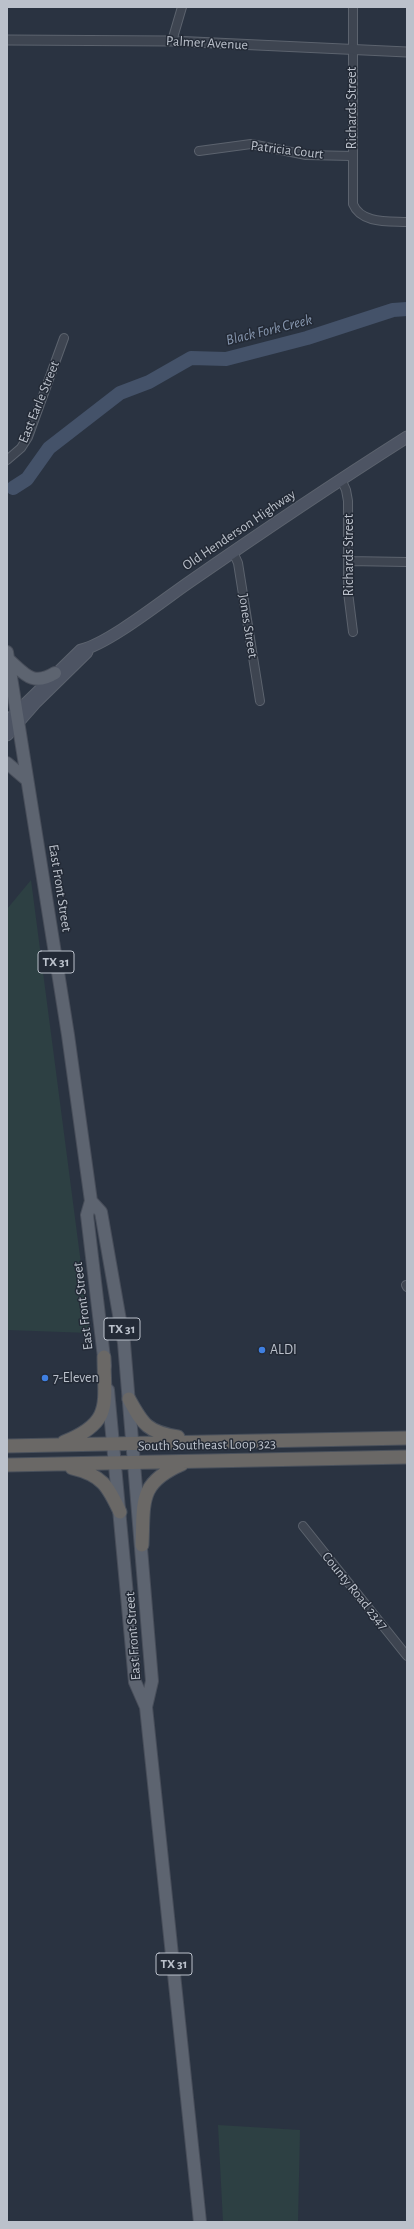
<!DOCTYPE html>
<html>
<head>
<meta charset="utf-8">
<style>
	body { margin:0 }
	#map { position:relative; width:414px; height:2229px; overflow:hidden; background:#2a3341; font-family:"Alegreya Sans",sans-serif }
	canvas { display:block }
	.frame { position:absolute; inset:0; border:8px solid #bbc1cb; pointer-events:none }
</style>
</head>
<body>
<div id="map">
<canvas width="414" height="2229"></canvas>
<div class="frame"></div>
</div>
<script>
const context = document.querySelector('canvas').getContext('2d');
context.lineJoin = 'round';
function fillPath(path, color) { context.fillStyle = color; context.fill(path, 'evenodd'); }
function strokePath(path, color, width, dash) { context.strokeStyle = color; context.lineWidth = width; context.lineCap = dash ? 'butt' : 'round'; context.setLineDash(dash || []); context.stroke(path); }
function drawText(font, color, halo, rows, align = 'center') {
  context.font = font + ' "Alegreya Sans",sans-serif'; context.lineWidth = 3; context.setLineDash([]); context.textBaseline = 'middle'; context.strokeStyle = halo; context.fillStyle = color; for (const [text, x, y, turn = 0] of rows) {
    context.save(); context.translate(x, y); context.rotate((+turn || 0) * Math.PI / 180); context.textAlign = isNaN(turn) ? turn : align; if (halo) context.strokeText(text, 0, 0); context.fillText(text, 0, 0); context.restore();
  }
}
fillPath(new Path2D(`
	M31,880L90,1333L7,1330V909Z
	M218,2125L300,2130L298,2222H223Z`), '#2d4043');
strokePath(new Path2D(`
	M13,488L27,479L49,448L120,393L149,382L191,358L226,359L307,338L393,310L407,309`), '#445269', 14);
const minor = new Path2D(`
	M353,7V204C361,224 389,221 407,222
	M172,41L182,7
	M199,151L251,144L306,155L352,156
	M7,460L21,448L28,437L64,338
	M341,479L346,490L348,501V592L353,632
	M233,552L238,563L260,701
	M348,561L407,562
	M406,1285L407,1287
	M303,1526L407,1656`);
const tertiary = new Path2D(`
	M7,40L172,41L407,52`);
const secondary = new Path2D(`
	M7,722L81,650C108,644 162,601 188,583C260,533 333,484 407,437
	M7,735L36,702L87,652`);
const primary = new Path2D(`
	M7,652L68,1035L91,1201L87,1215L105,1366
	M8,659C24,673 32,687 55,673
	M7,763L27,780
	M91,1201L101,1212L124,1343L152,1681L146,1707L200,2222
	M108,1390L135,1682L146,1707`);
const trunk = new Path2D(`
	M129,1399C143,1425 148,1432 178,1437
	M64,1442C114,1422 104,1403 104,1357
	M7,1446L407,1438
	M7,1465L407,1457
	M72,1468C102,1475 108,1486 120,1512
	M142,1545C144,1502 138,1483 182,1464`);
strokePath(minor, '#5c636e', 10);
strokePath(tertiary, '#5c636e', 11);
strokePath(secondary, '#5c636e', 13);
strokePath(primary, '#484e5a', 14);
strokePath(trunk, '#49505b', 15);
strokePath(minor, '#3e4551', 8);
strokePath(tertiary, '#3e4551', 9);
strokePath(secondary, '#4d5463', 11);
strokePath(primary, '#5d6470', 12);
strokePath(trunk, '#6a6866', 13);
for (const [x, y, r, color] of [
	[262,1350,4,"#3f7fe0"],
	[45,1378,4,"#3f7fe0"]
]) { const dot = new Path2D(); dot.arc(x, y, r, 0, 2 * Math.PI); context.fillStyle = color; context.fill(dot); strokePath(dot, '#232a36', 1.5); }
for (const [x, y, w] of [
	[56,962,36],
	[122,1329,36],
	[174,1964,36]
]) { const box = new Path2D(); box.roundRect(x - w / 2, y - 11, w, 22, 3); context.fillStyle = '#232a36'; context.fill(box); strokePath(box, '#bbc1cb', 1); }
drawText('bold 13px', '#bbc1cb', null, [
	["TX 31",56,962],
	["TX 31",122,1329],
	["TX 31",174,1964]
]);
drawText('14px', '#bbc1cb', '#232a36', [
	["Palmer Avenue",207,43,3],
	["Richards Street",352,108,-90],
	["Patricia Court",287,150,7],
	["East Earle Street",39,402,-68],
	["Old Henderson Highway",239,530,-34],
	["Richards Street",349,555,-90],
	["Jones Street",248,626,81],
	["East Front Street",60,888,81],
	["East Front Street",83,1306,-97],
	["South Southeast Loop 323",207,1445,-1],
	["County Road 2347",355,1591,51],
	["East Front Street",133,1636,-94]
]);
drawText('14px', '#bbc1cb', '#232a36', [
	["ALDI",270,1350],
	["7-Eleven",53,1378]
], 'left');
drawText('italic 15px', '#8696ae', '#232a36', [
	["Black Fork Creek",269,330,-14]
]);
</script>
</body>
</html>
